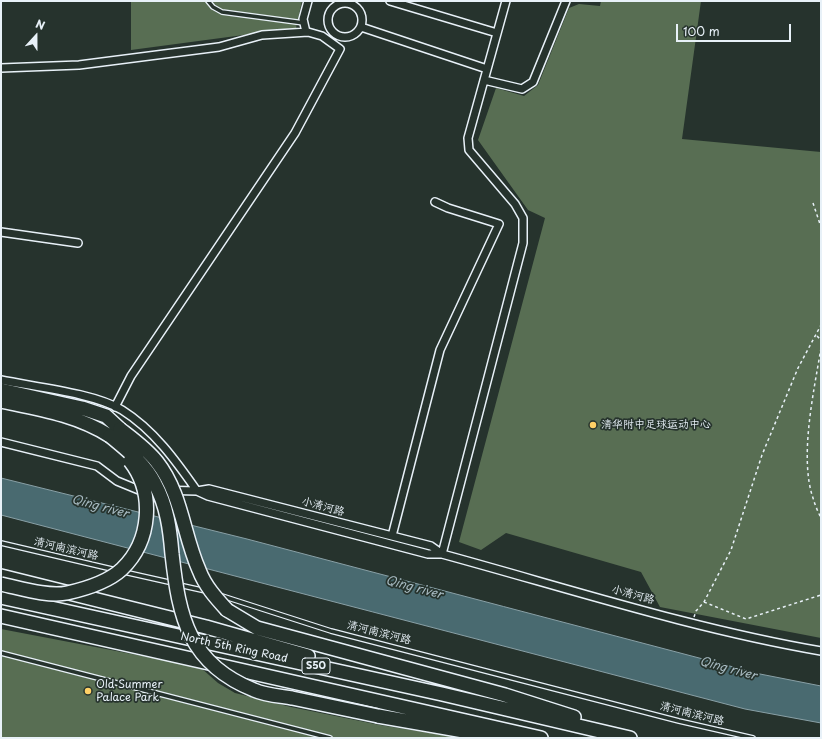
<!DOCTYPE html>
<html>
<head>
<meta charset="utf-8">
<style>
	body { margin:0 }
	#map { position:relative; width:822px; height:739px; overflow:hidden; background:#26332d; font-family:"Playpen Sans",sans-serif }
	canvas { display:block }
	.frame { position:absolute; inset:0; border:2px solid #e8f1f8; pointer-events:none }
	.north { position:absolute; left:16px; top:16px; width:40px; height:40px; -webkit-text-stroke:3px #26332d; paint-order:stroke; rotate:21deg; font-size:11px; font-weight:700; line-height:16px; text-align:center; color:#e8f1f8 }
	.north::after { content:''; display:block; margin:auto; width:14px; height:18px; background:#e8f1f8; clip-path:polygon(50% 0,100% 100%,50% 72%,0 100%) }
	.scale { position:absolute; left:676px; top:24px; width:115px; height:18px; box-sizing:border-box; border:2px solid #e8f1f8; border-top:0; padding-left:5px; font-size:12px; line-height:14px; white-space:nowrap; color:#e8f1f8; -webkit-text-stroke:3px #26332d; paint-order:stroke }
</style>
</head>
<body>
<div id="map">
<canvas width="822" height="739"></canvas>
<div class="frame"></div>
<div class="north">N</div>
<div class="scale">100 m</div>
</div>
<script>
const context = document.querySelector('canvas').getContext('2d');
context.lineJoin = 'round';
function fillPath(path, color) { context.fillStyle = color; context.fill(path, 'evenodd'); }
function strokePath(path, color, width, dash) { context.strokeStyle = color; context.lineWidth = width; context.lineCap = dash ? 'butt' : 'round'; context.setLineDash(dash || []); context.stroke(path); }
function drawText(font, color, halo, rows, align = 'center') {
  context.font = font + ' "Playpen Sans","LXGW WenKai TC",sans-serif'; context.lineWidth = 3.5; context.setLineDash([]); context.textBaseline = 'middle'; context.strokeStyle = halo; context.fillStyle = color; for (const [text, x, y, turn = 0] of rows) {
    context.save(); context.translate(x, y); context.rotate((+turn || 0) * Math.PI / 180); context.textAlign = isNaN(turn) ? turn : align; if (halo) context.strokeText(text, 0, 0); context.fillText(text, 0, 0); context.restore();
  }
}
fillPath(new Path2D(`
	M131,1H302L296,28L131,50Z
	M601,1H701L682,139L821,152V638L660,607L641,572L506,533L481,550L459,542L545,218L528,210L478,140L496,88L524,96L538,85L569,8L579,4L600,6Z
	M1,629L200,667L218,683L235,693L291,707L380,725L461,738H1Z`), '#586e53');
const water = new Path2D(`
	M1,478L247,539L760,674L821,686V723L745,709L1,515Z`);
fillPath(water, '#496a70');
strokePath(water, '#89a0a6', 1);
const lane = new Path2D(`
	M208,1L213,7L222,12L304,23
	M1,543L116,570
	M124,572L173,583
	M179,585L206,591
	M219,595L331,631L679,721L753,738
	M1,653L330,738`);
const street = new Path2D(`
	M390,1L497,33
	M328 20a17 17 0 1 1 34 0a17 17 0 1 1-34 0Z
	M361,27L487,69
	M306,32L303,19L308,1
	M1,68L79,65L219,47L262,35L308,32L322,36L340,49L295,133L131,376L115,407
	M484,80L522,89L533,82L566,1
	M1,232L78,243
	M1,380C35,387 94,393 122,410C154,430 176,461 197,491
	M1,442L97,466L117,481L139,490H145
	M156,490L197,491L209,489L431,546L441,553
	M197,491L208,496L428,554H442C567,588 693,629 821,651
	M392,536L440,350L499,224L448,208L435,202
	M442,554L523,243V218L515,204L469,150L468,138L506,1`);
const highway = new Path2D(`
	M1,390L82,408L106,416L120,429
	M1,401C39,409 77,415 110,436
	M1,576L206,627L308,656
	M1,597L442,694L630,738
	M227,610L257,628L505,695L574,717
	M1,616L541,738
	M378,716L503,738`);
strokePath(lane, '#e8f1f8', 6);
strokePath(street, '#e8f1f8', 10);
strokePath(highway, '#e8f1f8', 16);
strokePath(new Path2D(`
	M813,203L821,227
	M817,336L821,340
	M821,348C814,391 799,457 813,498C815,505 818,512 821,518
	M704,602L746,619L821,595
	M694,617L696,611L704,602L731,550L762,455L798,368L821,325`), '#e8f1f8', 1.5, [3, 3]);
strokePath(lane, '#26332d', 3.5);
strokePath(street, '#26332d', 7);
strokePath(highway, '#26332d', 13);
const highwayBridge = new Path2D(`
	M120,429C133,439 147,449 157,462C182,494 183,534 199,570C205,586 216,598 227,610
	M110,436C127,450 145,464 155,484C167,506 170,530 172,554C179,618 189,664 254,690C265,695 280,696 292,698C321,704 350,710 378,716
	M1,584C20,588 48,597 67,593C85,589 108,582 122,569C151,541 155,493 130,461`);
strokePath(highwayBridge, '#e8f1f8', 16, []);
strokePath(highwayBridge, '#26332d', 13);
for (const [x, y, r, color] of [
	[593,425,4,"#ffd166"],
	[88,691,4,"#ffd166"]
]) { const dot = new Path2D(); dot.arc(x, y, r, 0, 2 * Math.PI); context.fillStyle = color; context.fill(dot); strokePath(dot, '#26332d', 1.5); }
for (const [x, y, w] of [
	[316,666,28]
]) { const box = new Path2D(); box.roundRect(x - w / 2, y - 8, w, 16, 3); context.fillStyle = '#26332d'; context.fill(box); strokePath(box, '#e8f1f8', 1); }
drawText('bold 10px', '#e8f1f8', null, [
	["S50",316,666]
]);
drawText('11px', '#e8f1f8', '#26332d', [
	["清华附中足球运动中心",601,425],
	["Old Summer",96,685],
	["Palace Park",96,698]
], 'left');
drawText('11px', '#e8f1f8', '#26332d', [
	["小清河路",323,507,15],
	["清河南滨河路",66,549,13],
	["小清河路",633,595,15],
	["清河南滨河路",379,633,14],
	["North 5th Ring Road",234,648,12],
	["清河南滨河路",692,714,14]
]);
drawText('italic 12px', '#a8bbc2', '#26332d', [
	["Qing river",100,507,15],
	["Qing river",414,588,15],
	["Qing river",728,669,15]
]);
</script>
</body>
</html>
